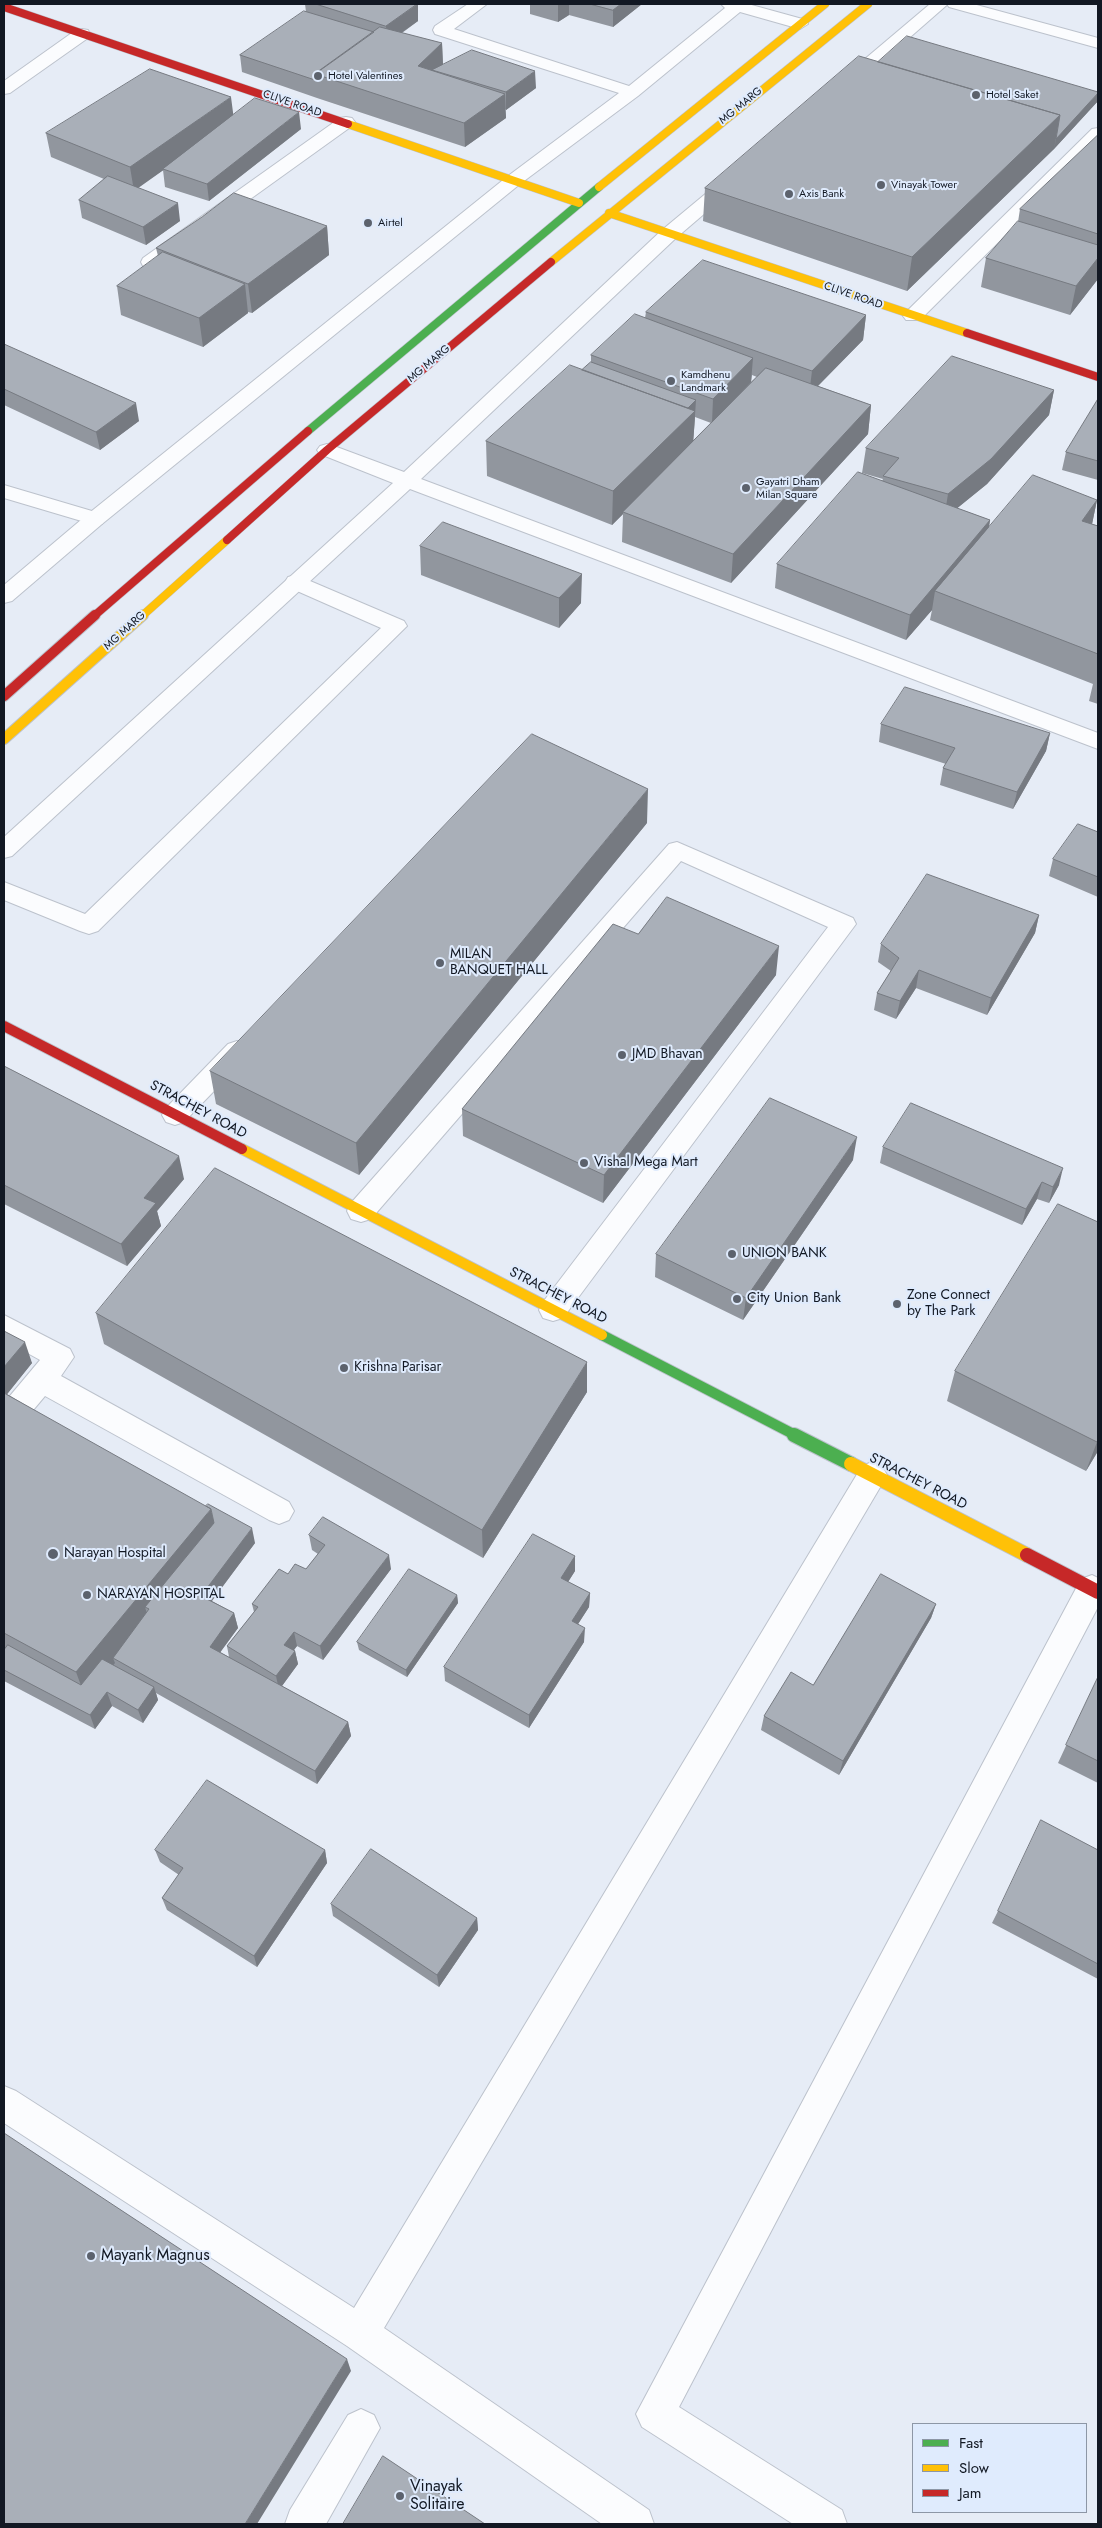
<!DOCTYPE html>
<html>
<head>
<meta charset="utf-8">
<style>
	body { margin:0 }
	#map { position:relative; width:1102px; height:2528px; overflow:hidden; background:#e6ecf6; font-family:Jost,sans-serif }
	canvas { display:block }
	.frame { position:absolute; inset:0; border:5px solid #121823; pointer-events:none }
	.legend { position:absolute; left:912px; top:2423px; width:175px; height:90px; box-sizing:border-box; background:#dfebfd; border:1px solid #8d97a6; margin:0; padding:6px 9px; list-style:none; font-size:15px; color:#121823 }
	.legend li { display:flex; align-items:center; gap:10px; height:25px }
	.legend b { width:25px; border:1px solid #8d97a6 }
</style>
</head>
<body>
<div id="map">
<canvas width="1102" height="2528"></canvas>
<div class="frame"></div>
<ul class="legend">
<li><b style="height:6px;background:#4caf50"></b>Fast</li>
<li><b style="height:6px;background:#ffc107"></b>Slow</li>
<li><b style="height:6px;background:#c62828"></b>Jam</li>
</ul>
</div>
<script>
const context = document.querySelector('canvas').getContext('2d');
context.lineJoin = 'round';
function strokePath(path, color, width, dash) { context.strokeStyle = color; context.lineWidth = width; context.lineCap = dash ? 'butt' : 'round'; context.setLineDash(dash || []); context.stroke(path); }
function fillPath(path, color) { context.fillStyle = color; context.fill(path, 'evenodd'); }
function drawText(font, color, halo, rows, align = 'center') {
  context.font = font + ' Jost,sans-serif'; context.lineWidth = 4; context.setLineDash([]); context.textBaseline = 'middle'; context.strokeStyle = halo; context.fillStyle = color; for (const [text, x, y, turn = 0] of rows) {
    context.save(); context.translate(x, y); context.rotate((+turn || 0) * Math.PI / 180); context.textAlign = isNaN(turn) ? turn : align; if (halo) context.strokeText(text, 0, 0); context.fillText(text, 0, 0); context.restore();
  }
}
const lane = new Path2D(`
	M947,4H973L1098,38V48L949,7Z
	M1098,128V143L920,320H906L903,316L906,312L1092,129Z
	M4,485L102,514L105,519L102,524L95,525L4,498Z
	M296,575L404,621L407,626L98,931L89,934L80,931L4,900V882L85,914L381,628L288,587L285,582L288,577Z
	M361,2409L374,2415L380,2428L326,2524H285L290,2510L348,2415Z`);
const street = new Path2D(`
	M468,4H487L454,29L629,86L725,8L721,4H748L806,20L808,24L800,29L740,12L638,96L520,184L102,524L12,601L4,603V585L88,514L508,176L619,93L435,34L433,30L435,26Z
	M930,4H948L852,88H840L837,84L840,80Z
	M82,29L88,30L90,34L88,38L10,93L4,94V81L76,30Z
	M346,117L352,118L355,122L352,126L157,266H143L141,262L143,258L340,118Z
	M733,175L739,176L742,180L739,184L676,238L421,479L1098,733V749L410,489L12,856L4,858V837L393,483L320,454L317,450L320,446L327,444L334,446L404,472L662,230L727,176Z
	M677,842L853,918L856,924L563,1318L553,1321L543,1318L539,1310L543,1302L828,927L681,861L371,1219L361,1222L351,1219L347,1211L351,1203L669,844Z
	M237,1041L246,1044L250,1051L246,1058L184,1122L175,1125L166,1122L162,1115L166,1108L228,1044Z
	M4,1315L70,1349L74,1357L61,1376L289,1502L294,1511L289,1520L279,1524L269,1520L45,1396L14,1433L4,1436V1403L40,1360L4,1340Z
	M872,1462L882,1466L887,1475L882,1484L384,2328L649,2510L654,2524H602L347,2346L4,2123V2086L16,2091L354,2308L862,1466Z
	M1092,1575L1098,1578V1607L679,2407L842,2510L847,2524H793L642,2427L636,2414L1081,1579Z`);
const fastFar2 = new Path2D(`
	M308,431L599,187`);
const fastFar1 = new Path2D(`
	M602,1335L797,1436`);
const fast = new Path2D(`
	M794,1435L851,1464`);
const slowFar2 = new Path2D(`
	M348,124L579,203
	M599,187L825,4
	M609,213L967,333
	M551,262L868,4
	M142,616L227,540`);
const slowFar1 = new Path2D(`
	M4,739L143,615
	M242,1149L602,1335`);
const slow = new Path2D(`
	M851,1464L1027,1555`);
const jamFar2 = new Path2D(`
	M4,7L348,124
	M967,333L1098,377
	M227,540L327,450L551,262
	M94,616L308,431`);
const jamFar1 = new Path2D(`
	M4,696L95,615
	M4,1026L242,1149`);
const jam = new Path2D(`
	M1027,1555L1098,1592`);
strokePath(lane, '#bcc2cc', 2);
strokePath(street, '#bcc2cc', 2);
strokePath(fastFar2, '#bcc2cc', 9);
strokePath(fastFar1, '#bcc2cc', 12);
strokePath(fast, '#bcc2cc', 16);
strokePath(slowFar2, '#bcc2cc', 9);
strokePath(slowFar1, '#bcc2cc', 12);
strokePath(slow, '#bcc2cc', 16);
strokePath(jamFar2, '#bcc2cc', 9);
strokePath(jamFar1, '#bcc2cc', 12);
strokePath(jam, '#bcc2cc', 16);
fillPath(lane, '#fbfcfe');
fillPath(street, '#fbfcfe');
strokePath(fastFar2, '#4caf50', 8);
strokePath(fastFar1, '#4caf50', 10);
strokePath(fast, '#4caf50', 14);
strokePath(slowFar2, '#ffc107', 8);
strokePath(slowFar1, '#ffc107', 10);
strokePath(slow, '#ffc107', 14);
strokePath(jamFar2, '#c62828', 8);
strokePath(jamFar1, '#c62828', 10);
strokePath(jam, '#c62828', 14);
fillPath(new Path2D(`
	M305,4H418V21L402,33L442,43L443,65L536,88L506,110L505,109L506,118L465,147L317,98L242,72L240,55L306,12Z
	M530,4H642L613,27L569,15L558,22L530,14Z
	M878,62L1098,101L1054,149L907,291L703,221L705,188Z
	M233,116L301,129L209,201L165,187L163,170L138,187L180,221L146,245L82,218L79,200L104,179L51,157L46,133Z
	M1098,135V279L1070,315L981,287L986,258L1018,222L1020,209Z
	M327,226L329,255L252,313L248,312V313L203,347L121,315L117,286L158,256L156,248Z
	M646,312L866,315L863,340L818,386L871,405L868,434L731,583L622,542L623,514L612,525L487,476L486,441L582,370L591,362V355L645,318ZM752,375L757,377L751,382ZM695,417L711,423L693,441L695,419Z
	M4,344L139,421L100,450L4,405Z
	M1054,390L1049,415L987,484L957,508L990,520L989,527L1097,500L1092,524L1098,526V704L1089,701L1093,684L930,620L932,610L906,640L775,588L777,564L882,481L883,479L862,473L866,448Z
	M1098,399V480L1062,470L1066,452Z
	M420,546L581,603L559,628L421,575Z
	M881,724L1050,733L1046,751L1013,809L940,785L943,768L946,764L879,742Z
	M647,823L359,1175L216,1104L210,1071Z
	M1098,832V897L1049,876L1053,859Z
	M1039,915L1035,933L987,1015L916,988L896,1019L874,1010L877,993L891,971L878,962L881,944Z
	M638,934L776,975L603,1203L463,1136L462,1109Z
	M4,1066L184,1179L157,1211L161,1226L127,1266L4,1204Z
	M883,1147L1059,1185L1049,1203L1037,1199L1022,1225L880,1163Z
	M853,1160L743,1320L655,1277L656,1254Z
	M1098,1222V1451L1086,1471L947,1401L955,1371Z
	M96,1313L587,1392L483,1558L104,1344Z
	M4,1331L32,1363L7,1394L255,1543L212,1601L234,1613L238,1628L220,1652L229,1657L227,1646L254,1612L252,1604L288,1574L306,1569L318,1554L312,1550L309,1535L391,1569L323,1660L297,1646L294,1650L295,1651L298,1664L282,1686L348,1722L351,1736L317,1784L156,1693L158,1700L143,1723L112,1706L95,1729L4,1681Z
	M575,1556V1571L568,1582L590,1593L589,1607L578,1624L584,1642L529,1728L445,1681L444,1667Z
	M457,1595L458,1603L407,1677L359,1650L357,1642Z
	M936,1604L931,1618L839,1775L761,1730L764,1716L813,1685Z
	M1098,1677V1783L1058,1763Z
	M155,1850H325L327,1863L257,1967L167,1910L162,1898L179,1875L160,1862Z
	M1098,1850V1979L992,1923L998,1911Z
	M331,1904L477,1918L478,1930L439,1987L333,1916Z`), '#91969e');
fillPath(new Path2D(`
	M418,4V21L387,43L386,26Z
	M560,4H569V15L558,22V5Z
	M621,4H642L613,27V10Z
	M442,43L443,66L437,72L418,66Z
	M535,71L536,88L506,110V92Z
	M1098,93V101L1054,149L1056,139Z
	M505,94L506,118L465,147L464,123Z
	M231,97L234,120L134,191L130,167Z
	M299,112L301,129L209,201L207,184Z
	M1060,115L1054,149L907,291L912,257Z
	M178,203L180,221L146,245L143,227Z
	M327,226L329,255L252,313L248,284Z
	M1098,258V279L1070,315L1076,286Z
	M245,284L248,313L203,347L199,318Z
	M866,315L863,340L809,395L812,371Z
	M753,358L751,382L712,423L713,399Z
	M1054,390L1049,415L987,484L944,519L948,494Z
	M696,400L693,446L623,512V514L612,525L613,491L675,421Z
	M136,403L139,421L100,450L96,432Z
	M871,405L868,434L731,583L733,554Z
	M1097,500L1091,529L1082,521Z
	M990,520L986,545L935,591L932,610L906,640L910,615Z
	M582,574L581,603L559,628V598Z
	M1050,733L1046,751L1013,809L1017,792Z
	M648,789L647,823L359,1175L356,1143Z
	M1039,915L1035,933L987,1015L991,998Z
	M779,946L776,975L603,1203L604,1175Z
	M919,970L916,988L896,1019L900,1001Z
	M857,1137L853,1160L743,1320L746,1298Z
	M179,1156L184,1179L157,1211L161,1226L127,1266L121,1244L144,1198Z
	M1063,1168L1059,1185L1049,1203L1053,1187Z
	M1042,1182L1037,1199L1022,1225L1026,1209Z
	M25,1342L32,1363L4,1398V1367Z
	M587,1362V1392L483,1558L482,1530Z
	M1098,1439V1451L1086,1471L1097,1442Z
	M211,1509L218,1538L149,1609L145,1607L149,1621L113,1658L115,1663L86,1699L76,1672Z
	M252,1528L255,1543L205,1610L201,1596Z
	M389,1555L391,1569L323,1660L320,1646Z
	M575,1556V1571L561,1593V1578Z
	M590,1593L589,1607L571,1635L572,1621Z
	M457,1595L458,1603L407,1677L406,1670Z
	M936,1604L931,1618L839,1775L843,1761Z
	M234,1613L238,1628L214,1661L210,1647Z
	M585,1628L584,1642L529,1728V1715Z
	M294,1632L297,1646L287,1659L284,1645Z
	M295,1651L298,1664L279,1690L276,1676Z
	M154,1687L158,1700L143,1723L138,1710Z
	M107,1692L112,1706L95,1729L90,1715Z
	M348,1722L351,1736L317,1784L315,1771Z
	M325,1850L327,1863L257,1967L254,1956Z
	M477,1918L478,1930L439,1987L437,1975Z
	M347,2359L351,2371L257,2524H245Z`), '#767a81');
const building = new Path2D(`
	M316,4H417L386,26Z
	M590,4H621L613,10Z
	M304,11L374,32L315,74V80L240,55Z
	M380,27L442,43L418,66L505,94L464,123L315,74Z
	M907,36L1098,92V93L1056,139L1060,115L878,62Z
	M472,50L535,71L506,92L432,70Z
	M859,56L1060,115L912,257L705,188Z
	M150,69L231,97L130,167L46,133Z
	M255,98L299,112L207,184L163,169Z
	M1098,135V234L1020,209Z
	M108,176L178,203L143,227L79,200Z
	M234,193L327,226L248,284L156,248L202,217Z
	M1018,221L1098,245V258L1076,286L986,258Z
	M163,252L245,284L199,318L117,286Z
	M703,260L866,315L812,371L646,312Z
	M635,314L753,358L713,399L591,355Z
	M4,344L136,403L96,432L4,389Z
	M952,356L1054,390L991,459L948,494L883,476L899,458L866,448Z
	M591,362L696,400L688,408L582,370Z
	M570,365L695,411L613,491L486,441Z
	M766,368L871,405L733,554L623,512Z
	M1098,399V461L1066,452Z
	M858,472L990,520L910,615L777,564Z
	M1033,475L1097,500L1082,521L1098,526V654L935,591Z
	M443,522L582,574L559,598L420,546Z
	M905,687L1050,733L1017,792L943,768L955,748L881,724Z
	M532,734L648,789L356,1143L210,1071Z
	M1078,824L1098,832V877L1053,859Z
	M927,874L1039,915L991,998L919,970L900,1001L877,993L899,958L881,944Z
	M667,897L779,946L604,1175L462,1109L613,924L638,934Z
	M4,1066L179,1156L144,1198L156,1203L121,1244L4,1185Z
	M770,1098L857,1137L746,1298L656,1254Z
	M911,1103L1063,1168L1053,1187L1042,1182L1026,1209L883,1147Z
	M215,1168L587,1362L482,1530L96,1313Z
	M1058,1204L1098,1222V1439L1097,1442L955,1371Z
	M4,1331L25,1342L4,1367Z
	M4,1393L211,1509L76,1672L4,1633Z
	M208,1504L252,1528L201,1596L234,1613L210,1647L348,1722L315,1771L113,1658L149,1609L145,1607L214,1523L211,1509L206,1506Z
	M323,1517L389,1555L320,1646L294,1632L284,1645L295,1651L276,1676L227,1646L258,1607L252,1604L279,1569L288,1574L295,1564L306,1569L325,1545L309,1535Z
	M533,1534L575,1556L561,1578L590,1593L572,1621L585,1628L529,1715L444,1667Z
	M409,1569L457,1595L406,1670L357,1642Z
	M881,1574L936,1604L843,1761L764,1716L791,1672L813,1685Z
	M8,1645L81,1685L102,1659L154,1687L138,1710L107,1692L90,1715L4,1670V1650Z
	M1098,1677V1761L1066,1745Z
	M207,1780L325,1850L254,1956L162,1898L183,1868L155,1850Z
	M1041,1820L1098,1850V1964L998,1911Z
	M371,1849L477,1918L437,1975L331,1904Z
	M4,2133L347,2359L245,2524H4Z
	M383,2456L485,2524H343Z`);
fillPath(building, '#a9afb8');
strokePath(building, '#767a81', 1);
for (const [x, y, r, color] of [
	[318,76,5,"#5c626d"],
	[976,95,5,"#5c626d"],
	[881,185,5,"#5c626d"],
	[789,194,5,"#5c626d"],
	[368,223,5,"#5c626d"],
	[671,381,5,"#5c626d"],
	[746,488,5,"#5c626d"],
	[440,963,5,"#5c626d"],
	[622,1055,5,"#5c626d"],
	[584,1163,5,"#5c626d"],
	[732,1254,5,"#5c626d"],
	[737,1299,5,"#5c626d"],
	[897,1304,5,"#5c626d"],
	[344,1368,5,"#5c626d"],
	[53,1554,6,"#5c626d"],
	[87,1595,5,"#5c626d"],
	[91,2256,5,"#5c626d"],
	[400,2496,5,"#5c626d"]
]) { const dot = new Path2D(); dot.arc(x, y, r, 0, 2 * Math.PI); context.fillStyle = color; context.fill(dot); strokePath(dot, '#dfebfd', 2); }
drawText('11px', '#121823', '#dfebfd', [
	["Hotel Valentines",328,76],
	["Hotel Saket",986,95],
	["Vinayak Tower",891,185],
	["Axis Bank",799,194],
	["Airtel",378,223],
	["Kamdhenu",681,375],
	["Landmark",681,388],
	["Gayatri Dham",756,482],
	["Milan Square",756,495]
], 'left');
drawText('11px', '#121823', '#dfebfd', [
	["CLIVE ROAD",292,104,19],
	["MG MARG",741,106,-39],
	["CLIVE ROAD",853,296,19],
	["MG MARG",429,364,-40],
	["MG MARG",125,631,-42]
]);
drawText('14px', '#121823', '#dfebfd', [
	["MILAN",450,955],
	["BANQUET HALL",450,971],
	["JMD Bhavan",632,1055],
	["Vishal Mega Mart",594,1163],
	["UNION BANK",742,1254],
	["Zone Connect",907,1296],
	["by The Park",907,1312],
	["City Union Bank",747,1299],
	["Krishna Parisar",354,1368],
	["Narayan Hospital",64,1554],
	["NARAYAN HOSPITAL",97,1595]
], 'left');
drawText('14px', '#121823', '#dfebfd', [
	["STRACHEY ROAD",198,1110,28],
	["STRACHEY ROAD",558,1296,27],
	["STRACHEY ROAD",918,1482,27]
]);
drawText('16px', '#121823', '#dfebfd', [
	["Mayank Magnus",101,2256],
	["Vinayak",410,2487],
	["Solitaire",410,2505]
], 'left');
</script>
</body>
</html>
